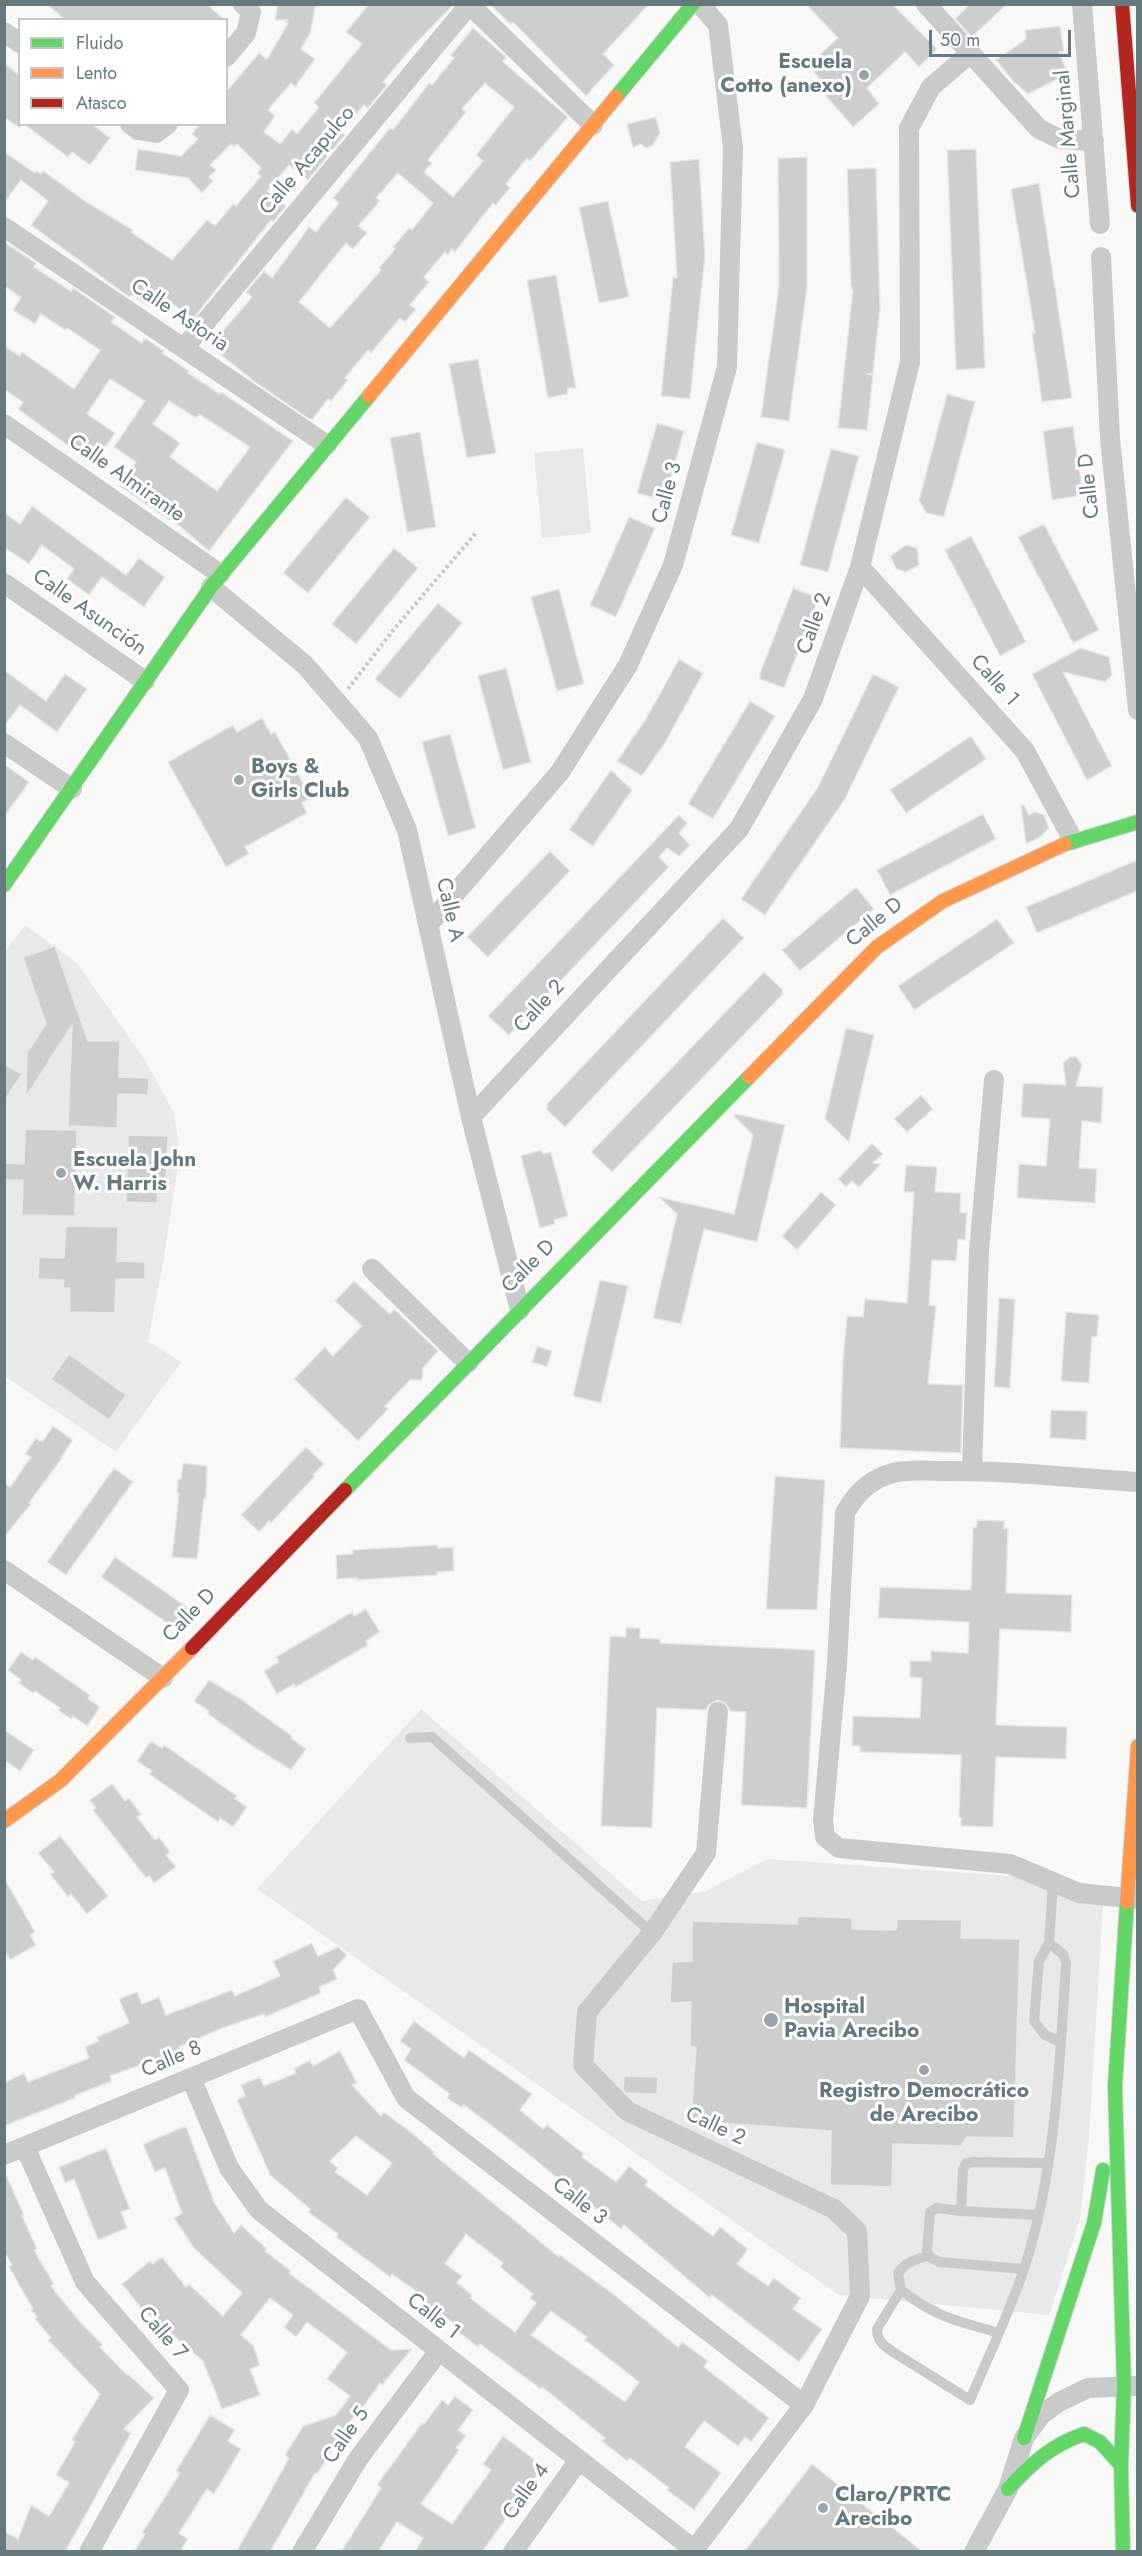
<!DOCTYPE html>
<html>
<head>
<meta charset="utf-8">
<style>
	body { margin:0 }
	#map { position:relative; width:1142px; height:2556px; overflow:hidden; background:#f8f8f7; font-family:Jost,sans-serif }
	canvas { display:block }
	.frame { position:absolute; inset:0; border:6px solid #66797f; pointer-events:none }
	.legend { position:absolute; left:18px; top:18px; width:210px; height:108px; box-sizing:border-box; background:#fff; border:2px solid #c2c9cc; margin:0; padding:8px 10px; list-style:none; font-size:18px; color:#66797f }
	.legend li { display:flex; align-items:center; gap:12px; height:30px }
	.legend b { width:30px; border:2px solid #c2c9cc }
	.scale { position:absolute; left:929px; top:30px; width:142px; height:27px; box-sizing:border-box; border:3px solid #66797f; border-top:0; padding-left:8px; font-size:18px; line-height:21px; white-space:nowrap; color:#66797f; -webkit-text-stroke:4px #fff; paint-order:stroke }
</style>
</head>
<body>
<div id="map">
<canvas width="1142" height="2556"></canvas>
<div class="frame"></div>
<ul class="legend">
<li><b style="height:8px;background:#63d668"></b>Fluido</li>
<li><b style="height:8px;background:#ff974d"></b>Lento</li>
<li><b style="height:8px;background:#b3261e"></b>Atasco</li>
</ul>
<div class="scale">50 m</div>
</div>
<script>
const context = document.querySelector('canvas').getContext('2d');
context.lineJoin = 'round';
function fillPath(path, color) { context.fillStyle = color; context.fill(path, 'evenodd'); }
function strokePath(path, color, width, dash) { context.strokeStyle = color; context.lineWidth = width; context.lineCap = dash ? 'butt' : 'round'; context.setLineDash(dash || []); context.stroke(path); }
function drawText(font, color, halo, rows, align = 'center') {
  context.font = font + ' Jost,sans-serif'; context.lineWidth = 6; context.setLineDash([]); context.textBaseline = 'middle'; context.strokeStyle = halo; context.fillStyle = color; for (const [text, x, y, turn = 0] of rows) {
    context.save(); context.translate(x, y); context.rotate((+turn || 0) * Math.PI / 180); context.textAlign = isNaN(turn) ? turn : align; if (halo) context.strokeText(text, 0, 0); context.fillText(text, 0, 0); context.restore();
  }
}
fillPath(new Path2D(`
	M25,925L77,963L147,1063L174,1114L180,1154L163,1263L148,1341L181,1362L116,1452L5,1376L4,953Z
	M421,1709L642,1901L706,1891L767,1859L1012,1876L1103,1904L1089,2136L1080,2219L1049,2315L839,2295L257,1889Z`), '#e8e9e9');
fillPath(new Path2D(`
	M583,448L591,533L542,538L534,453Z`), '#e8e9e5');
const building = new Path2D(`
	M47,4H207L224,20H65Z
	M278,4H316L310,34L301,49L315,59L295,87L291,83L268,110L275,116L264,132L280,144L292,129L297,134L319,107L314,103L362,44L346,32L369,4H454L416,43L383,82L387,85L368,108L364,105L341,132L345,135L308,180L289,165L267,191L286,206L273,222L271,220L193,319L160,294L150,307L132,295L129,297L31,225L48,201L21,180L4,203V152L35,173L36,171L41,174L43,171L88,203L133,230L131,232L172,260L207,220L215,226L233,204L236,206L261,176L257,173L261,168L237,144L234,147L231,144L210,165L216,170L209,177L213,181L202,193L188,178L135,170L138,149L181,156L198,139L192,134L200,124H226V92L259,53L266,59L268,58L288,23L285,22L288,20H275Z
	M490,4H649L603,54L614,65L586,96L513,22L510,24Z
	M806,4H892L937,49L919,67L905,52L867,88L879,104L853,127L819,88L824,84L808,65L838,38Z
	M970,4H1007L972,37L955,19Z
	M1060,26L1064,52H1059L1068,74L1028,94L1013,81L996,60L1026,39L1025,30Z
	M473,28L506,57L503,62L568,117L530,161L527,158L506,184L510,188L496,205L493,203L455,252L452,249L448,255L445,252L424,277L429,282L410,305L416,309L405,322L400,318L371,353L368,350L345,378L348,380L331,401L328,399L313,419H309L255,382L210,346L252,297L246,292L264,271L272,278L309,227L316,232L339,203L333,198L390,128L393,130L429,83L432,85L454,58L451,55ZM485,83L514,107L476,155L483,161L453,197L424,172L432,163L428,160L466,112L462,109ZM398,173L433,203L412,230L409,228L393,247L395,249L379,268L381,270L330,328L299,302L346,243L353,249L367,233L358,226L380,201L376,198Z
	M4,63L20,76V128L4,117Z
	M656,117L660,133L653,145L646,148L640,144L633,148L627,124Z
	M24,124H92L110,138L90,165L72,152L68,157Z
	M976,149L985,368L956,370L947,150Z
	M807,157V288L789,421L761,417L779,285L778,158Z
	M699,159L705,256L690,399L661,396L673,277L677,278L670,162Z
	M876,168L880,308L873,373L867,374L873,375L867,430L838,428L853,288L851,289L847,169Z
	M1039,183L1072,398L1042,402L1032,333H1035L1011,189Z
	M608,201L629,297L599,303L579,207Z
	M4,242L36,263L34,267L71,291L73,288L115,317L111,322L142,343L145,338L164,351L162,353L189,371L188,373L220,394L221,392L293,441L209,551L170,518L169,520L120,486L136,462L114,447L145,401L110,379L87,414L115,433L96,461L69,442L67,445L18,409L23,402L4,389V346L20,356L22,352L74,389L100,350L67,328L65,330L41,314L35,324L13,310L21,297L4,286ZM169,401L196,418L199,414L250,447L217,491L170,457L180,443L153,424Z
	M556,275L576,388H568L567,394L548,398L527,280Z
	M478,359L496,453L467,458L449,364Z
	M947,394L975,402L944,517L926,513L919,500Z
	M657,423L684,431L664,501L637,493Z
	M1073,426L1083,495L1052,500L1043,431Z
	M420,432L436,527L407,532L390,438Z
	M757,442L785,450L759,543L731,535Z
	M831,449L859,456L828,572L800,565Z
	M346,497L370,517L308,593L283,573Z
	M32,506L126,575L139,558L165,577L144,607L102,577L89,595L67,579L74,569L42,545L29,564L4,547V513L20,524Z
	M629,517L655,528L616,617L590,605Z
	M1044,524L1099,630L1073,643L1018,537Z
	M971,536L1026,642L1000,656L945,550Z
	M906,545L917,548L919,565L906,572L896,569L890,556Z
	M394,548L418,568L356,644L332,624Z
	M793,588L819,598L784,688L760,679V673Z
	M559,589L584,684L557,691L531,597Z
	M438,603L462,623L400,699L375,679Z
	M1081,648L1109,657L1112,675L1105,682L1063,672L1112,766L1087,780L1032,674Z
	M679,659L703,673L665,743L642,776L617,761L646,719Z
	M506,668L531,762L503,770L478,676Z
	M4,670L46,701L65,674L87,689L57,732L20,705L4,726Z
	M873,674L899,687L845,799L765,915L741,899L818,787Z
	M750,701L775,716L713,819L688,804Z
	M262,718L271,734L275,732L311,798L302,803L307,813L245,847L249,854L226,867L168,762L233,725L237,732Z
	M450,734L476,828L448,836L422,742Z
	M971,736L986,759L906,813L890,790Z
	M4,764L29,782L4,817Z
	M611,770L632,790L593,846L569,830Z
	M1024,805L1029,815L1035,812L1044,815L1049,828L1039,838L1026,844L1021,806Z
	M983,814L996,839L890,895L877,870Z
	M679,815L687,823L679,833L690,845L679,856L667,848L659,857L669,867L509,1035L488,1016Z
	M550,851L570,871L488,957L467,937Z
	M1137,860V891L1037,933L1026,907Z
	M856,887L874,909L800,971L782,950Z
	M723,918L744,938L565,1127L547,1110V1104Z
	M997,919L1014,943L914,1010L898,986Z
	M55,946L88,1041H120L119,1077L149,1078L148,1095L118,1094L117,1128L68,1126L72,1025L26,1097L27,1053L46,1024L23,957Z
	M764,972L782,989V995L612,1172L591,1152Z
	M846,1028L874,1035L849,1142L825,1119Z
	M1070,1057H1076L1082,1064L1076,1086L1103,1087L1101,1123L1082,1121L1079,1168L1097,1169L1095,1203L1017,1198L1019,1164L1046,1166L1050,1119L1021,1117L1023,1083L1066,1085L1063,1063Z
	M4,1064L22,1074L4,1101Z
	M921,1095L933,1109L907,1132L894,1119Z
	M736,1114L785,1125L757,1242L704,1229L681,1324L653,1318L677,1214L659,1197L734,1214L753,1135L734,1116Z
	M25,1129L77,1130L75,1216L22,1215L23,1180H4V1163L24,1164Z
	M128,1135L168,1136L166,1183H158L157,1203L126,1202Z
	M872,1143L883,1154L873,1163L881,1164L859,1187L852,1181L846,1187L838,1179Z
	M541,1150L543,1154L551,1152L568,1216L554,1220L555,1224L540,1228L521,1156Z
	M906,1165L937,1167L935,1192L961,1193L960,1212L967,1213L965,1240L958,1239L956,1261L932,1260L929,1305L936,1306L928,1384L963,1385L961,1453L840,1448L843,1359L847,1316L863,1317L865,1299L907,1303L914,1192H904Z
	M821,1192L836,1205L797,1250L782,1236Z
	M66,1226L118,1227L117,1261L145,1262V1279H116L115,1313L70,1312V1288H63L64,1280L38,1279L39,1257L64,1258Z
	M600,1280L628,1286L601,1403L573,1396Z
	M354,1281L390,1314L394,1309L438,1351L423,1368L422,1380H410L385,1406L388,1409L358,1441L294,1379L325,1347L333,1356L362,1326L335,1301Z
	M999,1298L1015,1299L1010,1388L994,1387Z
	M1066,1312L1099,1315L1097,1337H1092L1089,1383L1061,1381Z
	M537,1346L552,1351L547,1367L532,1362Z
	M69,1354L126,1395L109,1420L51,1379Z
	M1051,1410L1087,1411L1086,1440L1050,1438Z
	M53,1426L73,1440L61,1457L62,1458L29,1503L31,1504L4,1537V1483L10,1487L31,1457L25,1454L36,1438L42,1442Z
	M306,1447L324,1464L313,1475L315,1476L271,1523L269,1521L259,1532L241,1515Z
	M183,1463L207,1466L206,1499L204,1498L197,1559L172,1557L179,1493H177L178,1479H181Z
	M114,1468L133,1482L66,1575L47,1562Z
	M775,1476L825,1480L817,1610L766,1609Z
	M977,1520L1004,1521V1529L1008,1528L1006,1593L1072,1595L1071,1632L1000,1629L996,1725L1067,1727L1066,1759L996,1757L993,1827L961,1826V1818L959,1817L961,1755L860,1752V1746H852L853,1716L920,1718L922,1678L910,1677V1661H931V1651L968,1653L969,1622L878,1618L880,1587L971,1590L973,1527L976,1528Z
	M437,1545L438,1548L453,1547L454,1571L437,1572V1575L357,1580V1578L337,1579L336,1555L353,1554L352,1550Z
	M115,1557L191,1610L177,1630L101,1577Z
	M366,1609L380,1632L366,1641L368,1645L296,1687L294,1684L277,1694L264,1671L279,1662L276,1657L352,1612L354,1616Z
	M626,1628H640V1638L660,1639V1643L815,1650L807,1808L741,1805L746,1712L730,1711L725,1703L718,1700L709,1705L706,1710L657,1708L652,1828L601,1826L610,1636L626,1637Z
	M21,1652L33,1660L35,1657L90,1695L88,1699L100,1707L87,1726L73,1716L71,1719L59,1711L60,1708L35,1691L33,1693L19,1683L21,1680L8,1670Z
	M209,1680L239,1698L292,1736L291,1738L306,1749L291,1770L251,1745L207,1713L209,1711L194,1701Z
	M4,1730L34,1750L20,1771L4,1760Z
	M151,1741L162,1748L164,1745L237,1796L235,1799L247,1807L233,1827L220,1818L218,1822L149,1774L152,1771L137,1761Z
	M112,1784L125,1801L129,1798L141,1814L137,1817L155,1840L159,1837L170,1852L166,1855L176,1867L154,1883L149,1876L146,1878L93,1810L96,1808L90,1800Z
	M60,1836L108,1896L87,1914L71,1894L68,1897L50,1874L54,1872L38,1853Z
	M4,1878L35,1932L30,1935L36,1945L10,1960L4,1950Z
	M798,1916L852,1918V1929L896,1930L897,1919L962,1920L961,1938L1020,1939L1014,2138L966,2137L961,2146L893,2144L892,2187L830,2185L831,2131L691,2121L696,2047L690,2046L691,2002L670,2003L672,1962L692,1961V1921L797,1924Z
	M312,1943L318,1956L338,1947L347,1955L333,1970L337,1979L319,1987L321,1993L265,2017L264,2014L220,2029L179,2047L180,2050L110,2076L112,2081L74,2096L75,2098L4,2126V2083L24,2073L28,2082L89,2058L85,2047L99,2041L97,2037L129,2023L119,1999L137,1992L142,2004L159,1997L166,2015L232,1990L235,1996L280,1976L273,1961Z
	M414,2021L464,2058L469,2050L532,2094L520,2110L543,2129L547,2125L584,2154L582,2157L616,2182L629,2166L648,2181L645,2185L713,2236L720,2227L748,2249L737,2264L768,2286L774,2278L801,2298L793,2309L822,2329L799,2362L712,2295L710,2298L624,2225L621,2229L513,2142L464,2105L462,2108L447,2098L450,2094L404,2060L411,2049L400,2041Z
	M340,2051L357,2083L352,2085L381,2116L384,2112L413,2134L434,2152L433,2154L559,2257L560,2255L617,2297L678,2347L682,2342L708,2361L704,2367L769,2418L751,2442L745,2437L738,2446L704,2421L685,2447L721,2473L694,2510L667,2490L669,2488L630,2458L627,2461L602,2441L605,2438L542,2387L541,2389L480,2344L478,2347L453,2328L456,2325L424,2301L426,2298L392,2274L390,2277L336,2237L338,2234L308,2212L310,2209L270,2175L237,2100L245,2096L241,2085L260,2077L264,2086L296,2073L294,2069L310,2060L313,2066ZM356,2136L392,2163L367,2195L335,2172L338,2168L330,2161ZM466,2234L503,2263L500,2267L533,2294L530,2298L536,2303L515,2332L470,2298L472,2295L457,2283L462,2276L445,2264ZM551,2311L587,2337L585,2340L639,2382L625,2402L531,2335Z
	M624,2076L658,2077L657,2094L626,2093L623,2090Z
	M186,2126L214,2202L234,2233L241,2225L267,2249L265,2251L291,2271L289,2273L391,2350L412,2349L382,2385L380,2383L359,2413L357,2412L317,2474L315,2473L270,2552H236L267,2498L289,2458L285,2455L303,2426L336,2415L350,2396L327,2379L347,2352L307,2322L296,2337L284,2327L293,2315L270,2298L241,2335L253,2345L260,2365L250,2369L260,2395L222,2409L203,2361L141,2308L122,2284L150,2261L153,2264L162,2257L186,2287L189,2284L223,2316L242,2293L194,2248L174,2218L182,2213L165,2168L155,2172L143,2144Z
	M106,2148L130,2209L121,2212L127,2228L98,2240L74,2179L65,2183L59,2167Z
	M4,2170L24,2215L22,2216L37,2249L34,2250L54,2284L51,2286L80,2322L102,2344L100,2347L127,2375L128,2374L154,2398L124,2429L131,2433L65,2552H4V2531L18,2539L31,2505L49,2516L69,2483L56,2475L75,2442L72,2440L100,2394L48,2340L51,2338L35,2319L37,2317L31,2310L33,2309L9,2267L12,2265L4,2251Z
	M455,2396L473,2410L458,2430L466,2436L456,2448L459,2450L421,2504L452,2524L491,2470L483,2464L503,2436L543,2466L482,2552H415L423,2538L397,2522L378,2552H341L381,2488L377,2485L422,2423L424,2424L442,2400L448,2405Z
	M210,2415L235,2430L228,2441L241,2449L214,2494L207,2489L179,2533L188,2539L180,2552H134L145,2534L142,2533L180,2473L176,2471Z
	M812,2464L923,2552H744Z`);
fillPath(building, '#cdcfcf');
strokePath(building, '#e8e8e6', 1.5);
const fast = new Path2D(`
	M616,97L693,4
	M1065,844L1138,822
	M4,885L211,587L369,396
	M345,1490L749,1077
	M1024,2438L1094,2223L1103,2170
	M1008,2489C1031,2464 1051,2445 1084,2434L1100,2442L1121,2465
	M1123,2552L1121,2465L1124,2386L1115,2086L1127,1902`);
const slow = new Path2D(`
	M369,396L616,97
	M749,1077L877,947L943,901L1065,844
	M4,1821L61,1780L192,1648
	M1127,1902L1138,1746`);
const jam = new Path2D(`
	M1122,4L1138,206
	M192,1648L345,1490`);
strokePath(fast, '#d3d4d4', 16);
strokePath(slow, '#d3d4d4', 16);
strokePath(jam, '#d3d4d4', 16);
strokePath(new Path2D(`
	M348,689L394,629L476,533`), '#c7c8c9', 4, [3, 3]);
strokePath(new Path2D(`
	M410,1738L432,1737L652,1933
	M1049,1943L1039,1961L1034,2021L1045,2035L1061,2042
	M961,2211L937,2208L930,2212L927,2252L931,2258L940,2262L1024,2269
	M1038,2215L961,2211L963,2170L966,2163L974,2162L1047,2163
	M928,2256C916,2259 906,2262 898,2273L901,2290C935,2317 958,2321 999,2333
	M901,2290L877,2329C877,2341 884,2346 893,2352L970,2400C988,2357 1009,2314 1024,2269C1055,2175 1060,2062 1066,1963L1063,1954L1049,1943L1053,1882`), '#c9cbcb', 10);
strokePath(new Path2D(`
	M469,4L593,125
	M926,4L1039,129L1060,139L1094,141
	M1082,4L1100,224
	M4,32L20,43
	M226,57L246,33L251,12L243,4
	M130,124L138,130L156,133L168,124
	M4,227L327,445
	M1101,257L1110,439L1138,710
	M184,348L469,5
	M4,424L220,574
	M860,567L1025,751L1073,840
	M4,583L145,681
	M211,587L305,665L368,738L407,830L471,1117L520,1310
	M4,743L72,789
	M428,925L560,772L628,665L673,565L727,367L733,148L718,25L700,4
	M471,1117L739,829L813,699L860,567L910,362L909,128L931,87L971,53
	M372,1269L468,1363
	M972,1471L979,1251L994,1080
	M1138,1482C1073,1478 1008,1470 944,1471C928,1471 908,1469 893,1473C870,1479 856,1493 845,1513L837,1664L823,1820L825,1837L839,1848L1010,1864L1079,1893L1138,1899
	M4,1570L163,1678
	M191,2078L229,2168L259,2210L697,2552
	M25,2147L85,2282L179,2390L89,2552
	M4,2155L358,2009L406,2098L804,2405
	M694,2550L804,2405L860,2296L857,2231L834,2209L627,2111L583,2065L587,2012L652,1933L706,1853L718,1712
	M302,2552L358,2459L438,2352
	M513,2552L579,2460
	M974,2552L1008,2489L1024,2438L1041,2415L1059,2402L1088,2388L1135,2386`), '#c9cbcb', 20);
strokePath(fast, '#63d668', 14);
strokePath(slow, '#ff974d', 14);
strokePath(jam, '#b3261e', 14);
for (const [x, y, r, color] of [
	[864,75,6,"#99a5a9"],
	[239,780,6,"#99a5a9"],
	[61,1173,6,"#99a5a9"],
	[771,2020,8,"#99a5a9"],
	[924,2070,6,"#99a5a9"],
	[823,2508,6,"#99a5a9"]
]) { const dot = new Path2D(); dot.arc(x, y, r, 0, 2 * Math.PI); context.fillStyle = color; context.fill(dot); strokePath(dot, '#fff', 2); }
drawText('bold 21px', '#66797f', '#fff', [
	["Escuela",852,63,"right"],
	["Cotto (anexo)",852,87,"right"],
	["Boys &",251,768],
	["Girls Club",251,792],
	["Escuela John",73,1161],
	["W. Harris",73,1185],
	["Hospital",784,2008],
	["Pavia Arecibo",784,2032],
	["Registro Democrático",924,2092,"center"],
	["de Arecibo",924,2116,"center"],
	["Claro/PRTC",835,2496],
	["Arecibo",835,2520]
], 'left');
drawText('21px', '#66797f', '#fff', [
	["Calle Marginal",1069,134,-95],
	["Calle Acapulco",308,161,-50],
	["Calle Astoria",179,316,34],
	["Calle Almirante",126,479,35],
	["Calle D",1090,486,-96],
	["Calle 3",668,493,-75],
	["Calle Asunción",89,613,35],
	["Calle 2",815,624,-70],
	["Calle 1",994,681,48],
	["Calle A",449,910,77],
	["Calle D",875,923,-39],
	["Calle 2",540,1007,-47],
	["Calle D",529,1267,-45],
	["Calle D",190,1616,-46],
	["Calle 8",172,2060,-23],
	["Calle 2",715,2127,25],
	["Calle 3",579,2202,38],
	["Calle 1",433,2317,38],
	["Calle 7",162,2334,49],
	["Calle 5",347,2436,-55],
	["Calle 4",527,2492,-54]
]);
</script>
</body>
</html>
